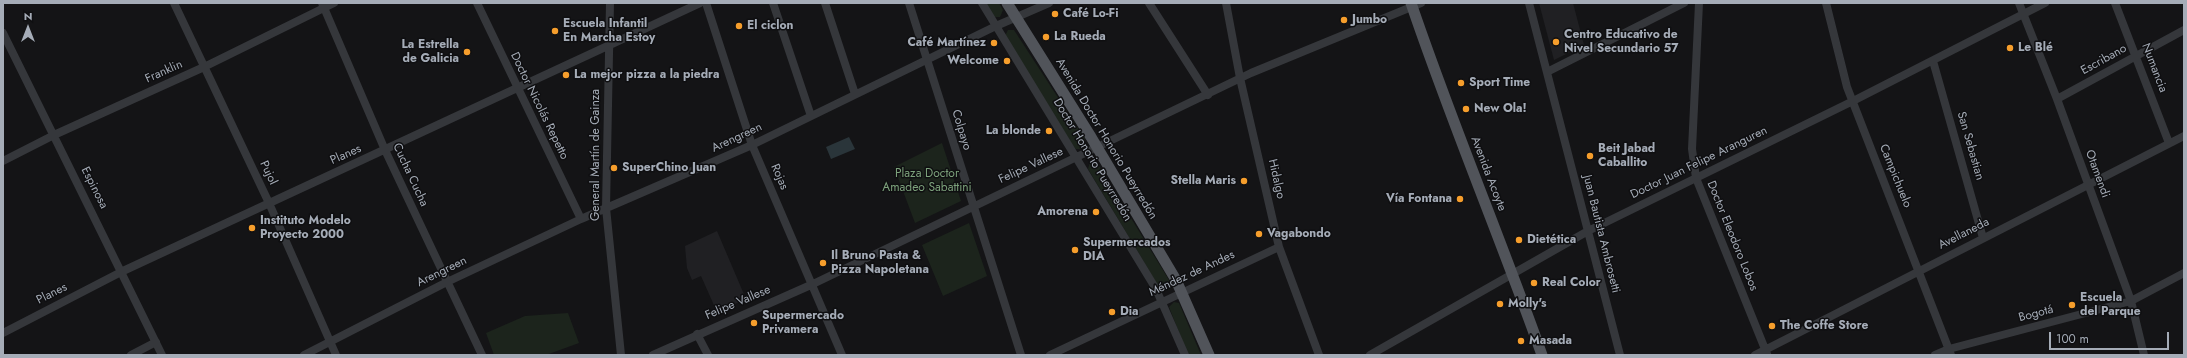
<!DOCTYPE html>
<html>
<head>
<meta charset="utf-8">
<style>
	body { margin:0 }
	#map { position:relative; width:2187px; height:358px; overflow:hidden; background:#141416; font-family:Jost,sans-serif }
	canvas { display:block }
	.frame { position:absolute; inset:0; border:4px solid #a5acb7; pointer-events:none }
	.north { position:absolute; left:8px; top:8px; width:40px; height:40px; -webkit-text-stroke:3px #0f0f11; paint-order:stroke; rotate:0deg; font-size:11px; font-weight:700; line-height:16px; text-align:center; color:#a5acb7 }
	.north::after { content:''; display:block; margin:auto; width:14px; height:18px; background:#a5acb7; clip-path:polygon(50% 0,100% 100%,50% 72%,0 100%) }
	.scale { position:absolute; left:2049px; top:332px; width:120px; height:18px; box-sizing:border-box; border:2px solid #a5acb7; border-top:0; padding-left:5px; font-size:12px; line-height:14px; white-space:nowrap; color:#a5acb7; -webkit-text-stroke:3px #0f0f11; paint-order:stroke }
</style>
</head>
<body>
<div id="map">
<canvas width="2187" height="358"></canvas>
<div class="frame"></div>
<div class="north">N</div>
<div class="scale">100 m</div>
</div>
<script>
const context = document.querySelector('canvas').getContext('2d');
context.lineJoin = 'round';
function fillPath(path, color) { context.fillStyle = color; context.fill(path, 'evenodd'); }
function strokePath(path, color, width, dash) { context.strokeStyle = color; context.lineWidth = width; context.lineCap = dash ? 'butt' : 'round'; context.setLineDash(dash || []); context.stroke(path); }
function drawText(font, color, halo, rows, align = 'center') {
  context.font = font + ' Jost,sans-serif'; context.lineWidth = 3; context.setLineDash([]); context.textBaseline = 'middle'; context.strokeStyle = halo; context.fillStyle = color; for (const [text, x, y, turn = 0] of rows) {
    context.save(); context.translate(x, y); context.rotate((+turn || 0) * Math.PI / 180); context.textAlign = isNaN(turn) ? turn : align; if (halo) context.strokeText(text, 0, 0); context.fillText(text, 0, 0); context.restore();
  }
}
fillPath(new Path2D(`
	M1539,3H1573L1584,45L1554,60Z
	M717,231L746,299L717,312L701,276L692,280L687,268L685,246Z`), '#202023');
fillPath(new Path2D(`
	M984,3H999L1003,10L1000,17H993Z
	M1008,30H1014L1085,139L1083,149H1076L1073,147L1005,36Z
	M942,143L961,201L915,223L894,167Z
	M1096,161L1172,285L1171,289L1162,292L1088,169L1090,162Z
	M969,223L987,276L943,296L922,245Z
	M1174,302L1179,303L1201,355H1188L1169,307Z
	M568,313L579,343L546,355H494L486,333L525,316Z`), '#1c241c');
fillPath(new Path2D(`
	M849,137L855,149L831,159L826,147Z`), '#2a353a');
strokePath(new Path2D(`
	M174,3L269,203L336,355
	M322,3L385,150L482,355
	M477,3L581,219
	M610,3L606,208L621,355
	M706,3L752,145L842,355
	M773,3L811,116
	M825,3L855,94
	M909,3L1021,355
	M982,3L1156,289L1185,355
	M1149,3L1208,95
	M1226,3L1240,78L1279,247L1319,355
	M1529,3L1620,355
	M1699,3L1692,149L1696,178L1767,354
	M1826,3L1847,87L1951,355
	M2019,3L2057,99L2131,301L2144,355
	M2115,3L2169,143
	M3,33L162,355
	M1933,61L1983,238
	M1547,72L1684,3
	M2057,99L2184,30
	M3,161L54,135L204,67L334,3
	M3,333L123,271L700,3
	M697,334L708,355
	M131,355L156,342
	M304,355L447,282L581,219L752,145L996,26L1049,3
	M653,355L813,284L1251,73L1421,3
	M1050,355L1279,247
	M1370,355L1588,231L1853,101L2045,3
	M1755,355L2184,136
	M1935,355L1949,349L2131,301L2184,273`), '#35373b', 8);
strokePath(new Path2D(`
	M1007,3L1091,137L1176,280L1209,355
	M1411,3C1451,121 1500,237 1542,355`), '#51545a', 11);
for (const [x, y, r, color] of [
	[1055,14,4,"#f69e2c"],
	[1344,20,4,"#f69e2c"],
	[739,26,4,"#f69e2c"],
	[555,31,4,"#f69e2c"],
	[1046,37,4,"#f69e2c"],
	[1556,42,4,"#f69e2c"],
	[994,43,4,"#f69e2c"],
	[2010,48,4,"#f69e2c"],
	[467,52,4,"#f69e2c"],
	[1007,61,4,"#f69e2c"],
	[566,75,4,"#f69e2c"],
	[1461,83,4,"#f69e2c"],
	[1466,109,4,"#f69e2c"],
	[1049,131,4,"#f69e2c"],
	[1590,156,4,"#f69e2c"],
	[614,168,4,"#f69e2c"],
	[1244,181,4,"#f69e2c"],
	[1460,199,4,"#f69e2c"],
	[1096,212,4,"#f69e2c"],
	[252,228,4,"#f69e2c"],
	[1259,234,4,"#f69e2c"],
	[1519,240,4,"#f69e2c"],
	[1075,250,4,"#f69e2c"],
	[823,263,4,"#f69e2c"],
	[1534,283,4,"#f69e2c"],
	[1500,304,4,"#f69e2c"],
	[2072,305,4,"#f69e2c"],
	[1112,312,4,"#f69e2c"],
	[754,323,4,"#f69e2c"],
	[1772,326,4,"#f69e2c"],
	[1521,341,4,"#f69e2c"]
]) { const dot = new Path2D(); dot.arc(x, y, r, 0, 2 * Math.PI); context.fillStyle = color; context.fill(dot); strokePath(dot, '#0f0f11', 1.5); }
drawText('bold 12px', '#a5acb7', '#0f0f11', [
	["Café Lo-Fi",1063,14],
	["Jumbo",1352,20],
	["Escuela Infantil",563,24],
	["En Marcha Estoy",563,38],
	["El ciclon",747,26],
	["Centro Educativo de",1564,35],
	["Nivel Secundario 57",1564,49],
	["La Rueda",1054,37],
	["Café Martínez",986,43,"right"],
	["La Estrella",459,45,"right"],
	["de Galicia",459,59,"right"],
	["Le Blé",2018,48],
	["Welcome",999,61,"right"],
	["La mejor pizza a la piedra",574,75],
	["Sport Time",1469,83],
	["New Ola!",1474,109],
	["La blonde",1041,131,"right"],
	["Beit Jabad",1598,149],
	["Caballito",1598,163],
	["SuperChino Juan",622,168],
	["Stella Maris",1236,181,"right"],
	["Vía Fontana",1452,199,"right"],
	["Amorena",1088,212,"right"],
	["Instituto Modelo",260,221],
	["Proyecto 2000",260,235],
	["Vagabondo",1267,234],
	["Dietética",1527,240],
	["Supermercados",1083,243],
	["DIA",1083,257],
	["Il Bruno Pasta &",831,256],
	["Pizza Napoletana",831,270],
	["Real Color",1542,283],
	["Escuela",2080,298],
	["del Parque",2080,312],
	["Molly's",1508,304],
	["Dia",1120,312],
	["Supermercado",762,316],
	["Privamera",762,330],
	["The Coffe Store",1780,326],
	["Masada",1529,341]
], 'left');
drawText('12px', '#a5acb7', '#0f0f11', [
	["Escribano",2104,60,-29],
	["Numancia",2154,68,69],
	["Franklin",164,72,-24],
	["Doctor Nicolás Repetto",539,106,64],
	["Colpayo",961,130,73],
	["Arengreen",737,138,-25],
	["Avenida Doctor Honorio Pueyrredón",1106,139,59],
	["San Sebastian",1970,146,74],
	["Planes",346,155,-24],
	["General Martín de Gainza",596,155,-90],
	["Doctor Honorio Pueyrredón",1092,160,59],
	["Doctor Juan Felipe Aranguren",1699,163,-26],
	["Felipe Vallese",1031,166,-25],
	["Pujol",268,173,65],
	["Avenida Acoyte",1488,174,69],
	["Otamendi",2097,174,70],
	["Cucha Cucha",410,175,65],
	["Campichuelo",1895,176,68],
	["Rojas",779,177,66],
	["Hidalgo",1276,179,77],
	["Espinosa",94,188,63],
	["Juan Bautista Ambrosetti",1601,234,76],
	["Avellaneda",1964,234,-27],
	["Doctor Eleodoro Lobos",1732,236,68],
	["Arengreen",442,272,-26],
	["Méndez de Andes",1192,274,-25],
	["Planes",52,294,-27],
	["Felipe Vallese",738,303,-23],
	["Bogotá",2036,314,-15]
]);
drawText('12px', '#7da27c', '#0f0f11', [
	["Plaza Doctor",927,174],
	["Amadeo Sabattini",927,188]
]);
</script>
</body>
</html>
